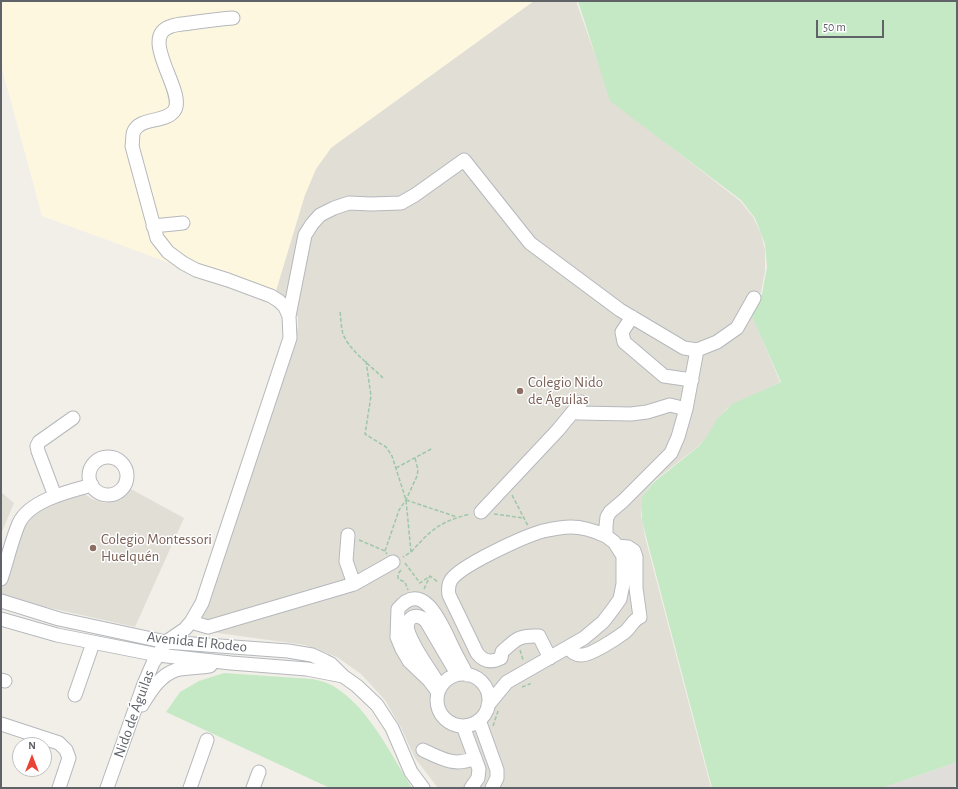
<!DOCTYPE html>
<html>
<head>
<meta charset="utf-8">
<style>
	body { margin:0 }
	#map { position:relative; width:958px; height:789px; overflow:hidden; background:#f1efe8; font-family:"Alegreya Sans",sans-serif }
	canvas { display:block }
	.frame { position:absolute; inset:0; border:2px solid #5f6368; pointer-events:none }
	.north { position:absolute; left:12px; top:737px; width:40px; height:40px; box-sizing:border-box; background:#fff; border:1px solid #bfc1c3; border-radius:50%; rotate:0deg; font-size:11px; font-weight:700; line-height:16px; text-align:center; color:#5f6368 }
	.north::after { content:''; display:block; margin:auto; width:14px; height:18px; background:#ea4335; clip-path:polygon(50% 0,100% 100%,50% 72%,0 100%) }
	.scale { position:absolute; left:816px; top:20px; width:68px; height:18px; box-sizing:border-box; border:2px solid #5f6368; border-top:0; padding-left:5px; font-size:12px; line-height:14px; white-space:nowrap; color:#5f6368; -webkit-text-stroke:3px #fff; paint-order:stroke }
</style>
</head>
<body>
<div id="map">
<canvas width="958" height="789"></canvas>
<div class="frame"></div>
<div class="north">N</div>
<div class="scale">50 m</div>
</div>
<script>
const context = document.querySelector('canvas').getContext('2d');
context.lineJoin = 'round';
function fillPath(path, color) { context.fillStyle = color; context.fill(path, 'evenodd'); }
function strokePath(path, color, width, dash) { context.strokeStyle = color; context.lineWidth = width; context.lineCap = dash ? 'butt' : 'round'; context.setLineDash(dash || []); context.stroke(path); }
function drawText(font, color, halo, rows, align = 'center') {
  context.font = font + ' "Alegreya Sans",sans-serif'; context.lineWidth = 3; context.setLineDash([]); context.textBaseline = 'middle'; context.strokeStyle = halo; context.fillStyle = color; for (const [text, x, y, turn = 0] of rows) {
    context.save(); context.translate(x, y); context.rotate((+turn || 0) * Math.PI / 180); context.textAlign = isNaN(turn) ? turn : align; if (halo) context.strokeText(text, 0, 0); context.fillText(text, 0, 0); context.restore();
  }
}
fillPath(new Path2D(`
	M1,1H534L331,148L305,195L273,301L42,216L1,65Z`), '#fef7e0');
fillPath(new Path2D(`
	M957,762V785L952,788H882Z`), '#e0deda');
fillPath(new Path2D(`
	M534,1H576L611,100L740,201L753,217L761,234L765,250V271L761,292L751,313L780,382L727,408L718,419L710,434L696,448L654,481L644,494L641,515L645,537L711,788H438L415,758L401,728L385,700L361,674L337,657L305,645L196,630L210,600L298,327V317L289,304L273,301L305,195L316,169L331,148Z
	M131,489L184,518L135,627L1,597V577L31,511L80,491L92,499L104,503L120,500Z
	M1,492L14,503L1,534Z`), '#e1ded6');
fillPath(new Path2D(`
	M578,1H957V762L882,788H712L642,521V497L653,483L698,447L708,435L717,419L732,404L781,382L750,312L762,294L767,267L765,244L755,218L741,200L610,101Z
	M224,673L312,679C317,680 322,681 327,683C365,700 390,753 412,788H330L166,712L180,692L199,681Z`), '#c5e8c5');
const minor = new Path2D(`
	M153,226L183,223
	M289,316L305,235L312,224L320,215L334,208L349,203L371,204L401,203L415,195L464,160L530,243L620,310L684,348L697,350L717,342L737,328L754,298
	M632,317L622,332L624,342L664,376L692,380
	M573,412L579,413L631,414L647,412L670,405L686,409
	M89 476a19 19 0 1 1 38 0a19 19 0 1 1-38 0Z
	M55,496L38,451L37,446L39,442L73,418
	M481,512L558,430L581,402
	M1,579C7,561 12,539 19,523C30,500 70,491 92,485
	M354,584L393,562
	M1,601L59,619L166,642L288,651L312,655L325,661L331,664L343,676L357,686L377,705L392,728L411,772L423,788
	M1,619L57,635L158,655L231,663L307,669L343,676
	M191,622L208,627L354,584L346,561L348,535
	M568,648C572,652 575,655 581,655C590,656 617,638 625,632C630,628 633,620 640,617L636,588V557L634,551L628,547L617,546
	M550,658L539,636C519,635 516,639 502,652L501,658C491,663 484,662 477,653L449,595C448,589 448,585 451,580C461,565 525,536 543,531C552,529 562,527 571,527C584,527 595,531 606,536
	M437 700a26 26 0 1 1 52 0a26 26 0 1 1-52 0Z
	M1,680L5,681
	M436,680C427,665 414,649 408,631C405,618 416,611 426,621L453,667L462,674
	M438,692L429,680L409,661L402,649L397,637L398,609C423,578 442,625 451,644C456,655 462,665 467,675
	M75,695L93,643
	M142,705C150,692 160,675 176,670C187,667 200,668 210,666
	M488,705L507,682L584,638L603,622L613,609L620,599L623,584V556L614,542L606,536V526L607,517L610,512L623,501L671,453L678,437L686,409L697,350
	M479,720L497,770V778L492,788
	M1,724L59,743L66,750L69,758L59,788
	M463,726L479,769L478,778L471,788
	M423,750C442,759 455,767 475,758
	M107,788L144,684L153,663L166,642L185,629L191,622L202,603L290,338L289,316L285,307L279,301L271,296L228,280L196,270L183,263L168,252L157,238L132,146C133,142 132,135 134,131C141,117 165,123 174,111C188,93 136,36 172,26C178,24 184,24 190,23C205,21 219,19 233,18
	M190,788L207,740
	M253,788L259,772`);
strokePath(minor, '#b5b8bc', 15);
strokePath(new Path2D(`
	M340,312C341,319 341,327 343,334C349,350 371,366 383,378
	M366,361L371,396L365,434L386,447L392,456L406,500L411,552L403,557
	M396,468L433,448
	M512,495L528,526
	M406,500L457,517
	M494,514L524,518
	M359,540L385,551L387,554
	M385,551L399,510L406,500L417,476L418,470L415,458
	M411,552C432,529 439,522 470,514
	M405,563L420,583L430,576L438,582
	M401,570L398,574V578L400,580L405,582L408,590
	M424,589L430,576
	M520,650L523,660
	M522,687L530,684V683
	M493,726L498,711`), '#9cc7a9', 1.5, [4, 2]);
strokePath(minor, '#fff', 13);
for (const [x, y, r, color] of [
	[520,391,4,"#8d6e63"],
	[93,548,4,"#8d6e63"]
]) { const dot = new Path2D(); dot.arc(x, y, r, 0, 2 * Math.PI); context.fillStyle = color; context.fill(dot); strokePath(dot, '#fff', 1.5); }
drawText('15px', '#785e54', '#fff', [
	["Colegio Nido",528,382],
	["de Águilas",528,399],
	["Colegio Montessori",101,539],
	["Huelquén",101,556]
], 'left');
drawText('15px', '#5f6368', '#fff', [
	["Avenida El Rodeo",197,642,6],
	["Nido de Águilas",134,714,-70]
]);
</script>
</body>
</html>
